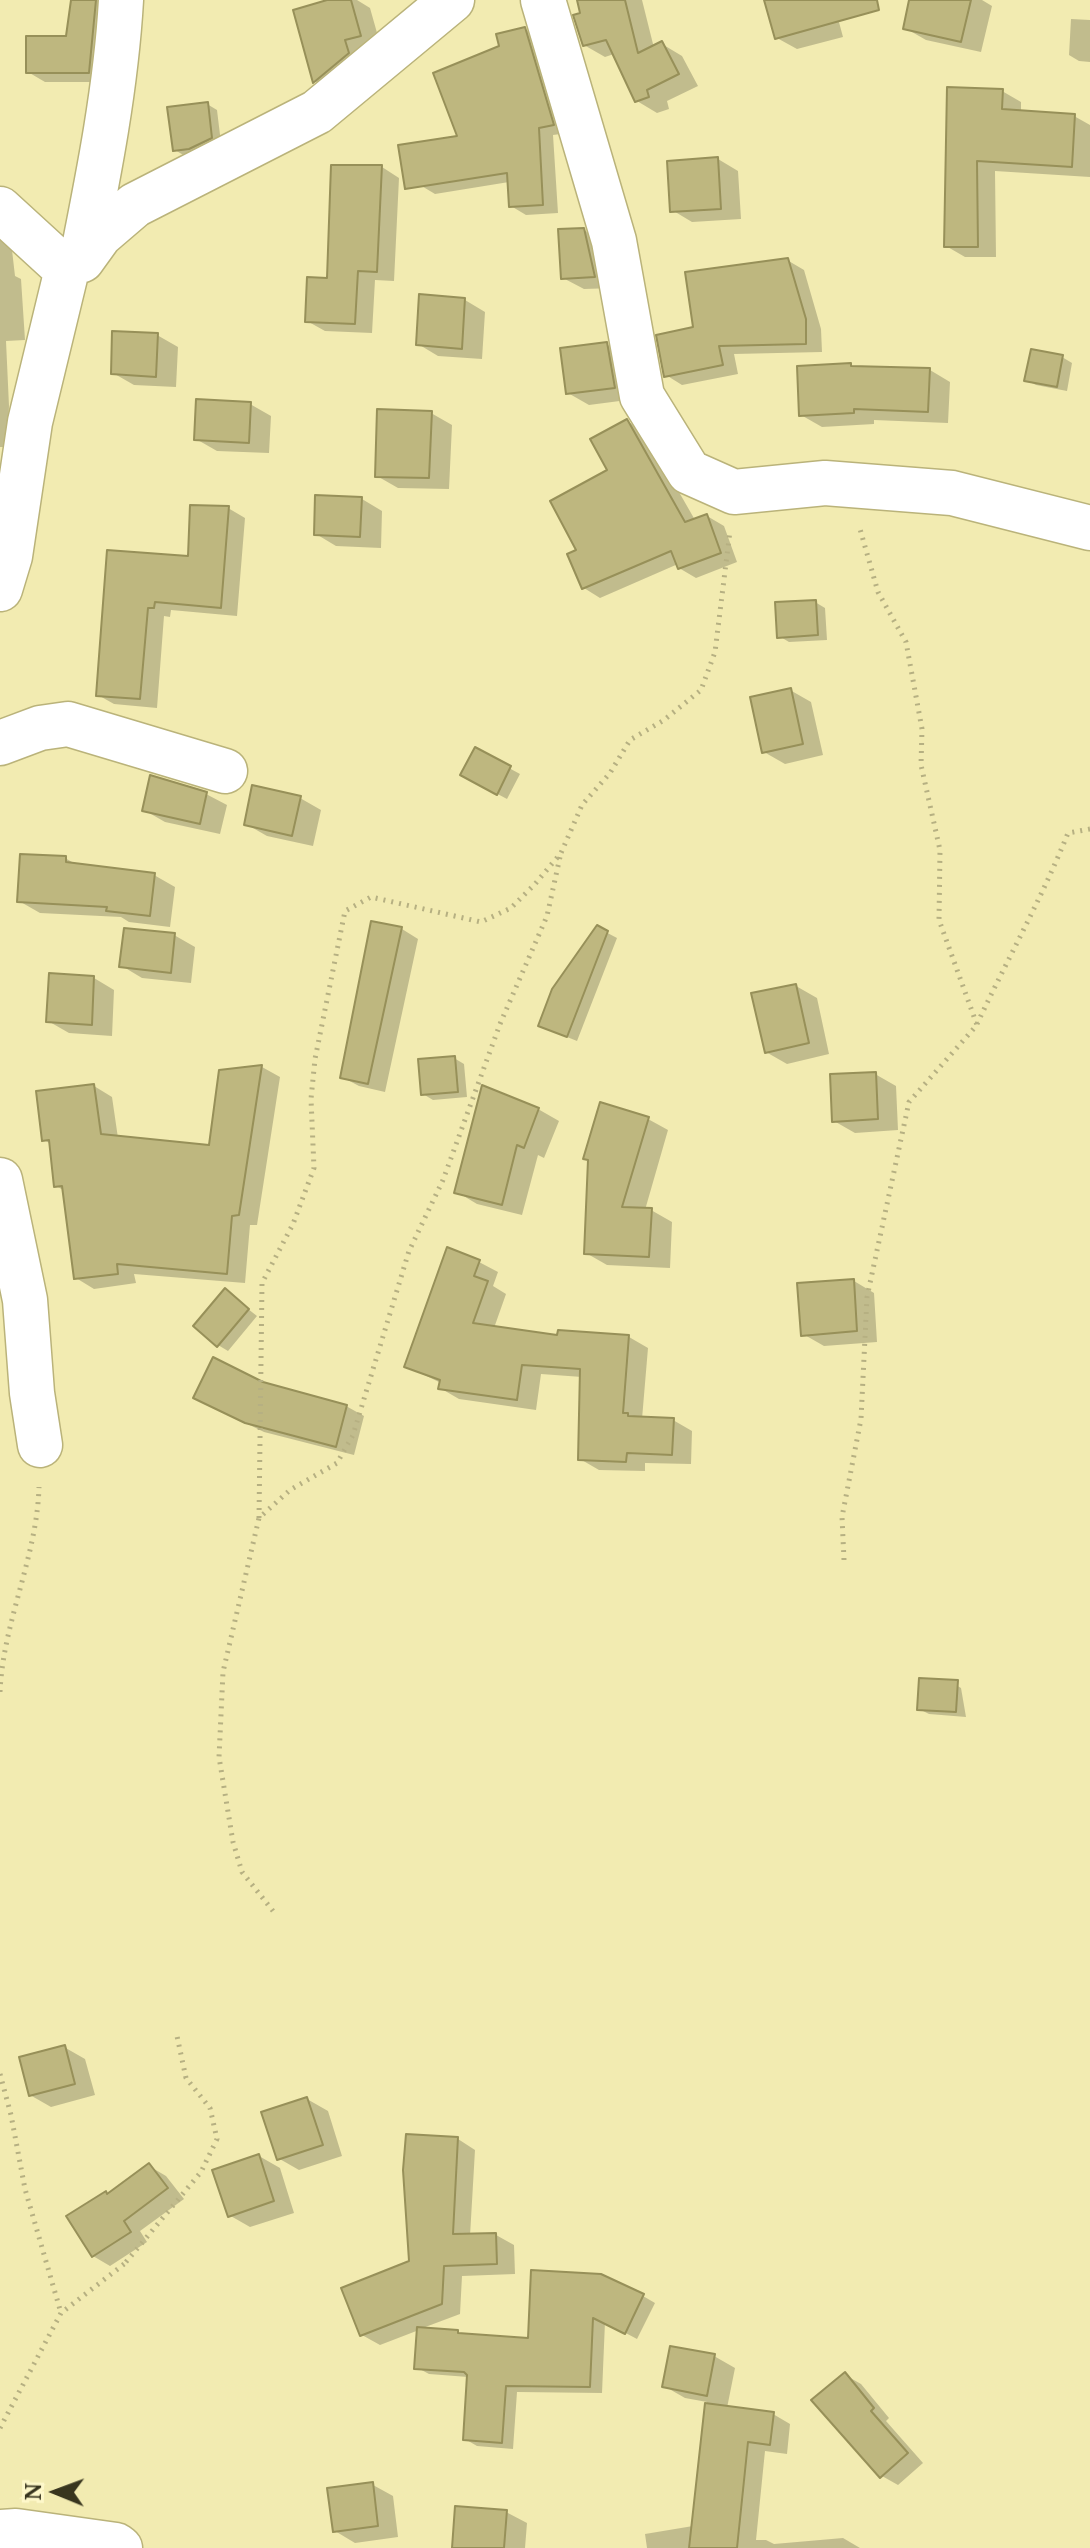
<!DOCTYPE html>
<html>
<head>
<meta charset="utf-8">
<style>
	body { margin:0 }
	#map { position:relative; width:1090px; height:2548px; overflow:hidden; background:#f2ebb1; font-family:"Noto Serif",serif }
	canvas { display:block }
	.north { position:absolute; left:16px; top:2452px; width:80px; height:80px; -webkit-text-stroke:6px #fef8ca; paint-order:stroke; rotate:271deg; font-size:22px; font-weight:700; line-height:32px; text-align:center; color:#38351e }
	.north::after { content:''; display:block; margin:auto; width:28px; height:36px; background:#38351e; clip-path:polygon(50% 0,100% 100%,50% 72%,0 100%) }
</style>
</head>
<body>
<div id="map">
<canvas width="1090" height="2548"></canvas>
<div class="north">N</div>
</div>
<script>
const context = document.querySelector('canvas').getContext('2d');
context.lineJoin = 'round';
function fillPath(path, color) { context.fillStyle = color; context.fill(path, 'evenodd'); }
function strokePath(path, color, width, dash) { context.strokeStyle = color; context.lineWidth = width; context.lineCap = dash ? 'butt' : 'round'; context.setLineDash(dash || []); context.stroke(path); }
fillPath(new Path2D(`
	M73,0H116L106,82H45L28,72L68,38Z
	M334,0H357L370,8L381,47L335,93L315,81Z
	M579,0H642L654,48L662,44L682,56L698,86L667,101L669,109L657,113L637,101L614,54L605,57L584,45Z
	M767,0H833L843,37L797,49L777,38Z
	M911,0H982L992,6L981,52L926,40L905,28Z
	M1071,19L1090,20V62L1079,61L1069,55Z
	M525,29L540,38L568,133L553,135L558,213L526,215L511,206L509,182L435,194L420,185L460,137L502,48Z
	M1002,91L1021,102V112L1074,116L1090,125V177L995,171L996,257H965L946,246Z
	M207,104L217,110L221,143L185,156L175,150Z
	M718,159L738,171L741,219L692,222L672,210Z
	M382,167L399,178L394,281L375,280L372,333L325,331L307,321Z
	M584,230L604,242L615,288L584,289L563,278Z
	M0,236L12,250L15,276L21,279L25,340L6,341L9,406L7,447H0Z
	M787,260L804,270L821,329L822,352L734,354L738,374L682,385L666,375L695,329Z
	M465,300L485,312L482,359L438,356L418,344Z
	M157,335L178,347L176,387L134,385L113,373Z
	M606,344L627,356L635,399L589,405L568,393Z
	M1062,357L1072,363L1067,391L1036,385L1026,380Z
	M851,365L856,368L930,370L950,382L948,423L874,420V424L822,427L801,415Z
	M250,404L271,416L269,453L217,451L196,439Z
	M431,413L452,425L449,489L398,488L377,476Z
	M627,421L644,431L695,520L707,516L724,526L737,562L696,578L679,568L678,564L600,598L584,588L579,550Z
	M362,499L382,511L381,548L336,546L316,534Z
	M228,508L245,518L237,616L171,610L170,617L164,616L157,708L114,704L98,695L109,552L190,558Z
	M815,602L825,608L827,640L789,642L779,636Z
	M790,690L811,702L823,755L785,764L764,752Z
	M476,750L520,774L507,799L462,775Z
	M206,794L227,805L220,834L165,822L144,810Z
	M300,798L321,810L313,846L267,836L246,824Z
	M65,858L79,866L154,875L175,887L170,927L129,922L121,917L40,913L19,901Z
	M372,923L402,929L418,939L385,1092L359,1086L342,1077Z
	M598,928L617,938L577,1041L550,1030Z
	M174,935L195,947L191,983L142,978L122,966Z
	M94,978L114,990L112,1036L69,1033L48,1021Z
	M796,986L817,998L829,1054L787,1064L766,1052Z
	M454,1058L464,1064L467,1097L433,1100L423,1094Z
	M262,1067L280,1077L257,1225H250L245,1283L134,1274L136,1283L94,1289L76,1278L65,1191L56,1186L51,1144L44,1140L94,1086L112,1097L118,1138L211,1147Z
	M875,1074L896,1086L898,1130L855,1133L834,1121Z
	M538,1109L559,1121L544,1158L538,1155L522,1215L477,1204L457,1192Z
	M648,1119L668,1130L645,1210H651L672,1222L670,1268L607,1265L586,1253Z
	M448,1250L479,1262L498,1272L493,1286L506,1294L494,1328L559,1337H629L648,1348L642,1419L673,1420L692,1431L691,1464L645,1463V1471L599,1470L580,1459L582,1377L541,1374L536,1410L459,1399L440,1388L441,1383L406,1366Z
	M854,1281L874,1293L877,1342L824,1346L803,1334Z
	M225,1291L257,1316L228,1351L218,1345Z
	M263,1383L346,1406L364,1416L354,1455L264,1432L213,1407Z
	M951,1682L961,1688L966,1717L929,1714L919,1709Z
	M64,2047L85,2059L95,2095L51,2107L30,2095Z
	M307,2099L328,2111L342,2156L299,2170L278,2158Z
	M458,2139L475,2150L470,2236L496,2235L514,2245L515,2274L462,2276L460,2314L420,2329L529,2340L643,2296L655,2303L637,2339L605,2322L602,2393L517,2392L513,2449L477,2446L465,2439L468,2377L429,2374L416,2367L419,2330L380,2345L362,2335L411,2263Z
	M259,2156L280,2168L294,2213L250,2227L229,2215Z
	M149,2166L166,2176L184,2199L140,2231L147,2242L110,2266L93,2256L109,2195Z
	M714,2356L735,2368L727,2408L773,2414L790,2424L787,2454L765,2451L756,2540H766L774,2544L843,2538L860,2548H647L645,2534L693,2526L707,2402L685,2398L664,2386Z
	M845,2375L861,2384L889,2418L886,2421L923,2463L898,2485L882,2476Z
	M373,2485L393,2496L398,2537L355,2543L335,2531Z
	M506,2512L527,2523L525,2548H454Z`), '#0003');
const building = new Path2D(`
	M71,0H96L89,73H26V36H66Z
	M327,0H351L361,36L345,40L349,53L313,83L293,10Z
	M577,0H625L638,53L662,41L679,74L647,90L649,97L635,102L606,40L583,46L573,15L580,13Z
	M764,0H877L879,10L775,39Z
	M909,0H971L961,42L903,29Z
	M525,27L554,125L539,128L543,205L509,207L507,173L405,189L398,145L457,136L433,73L499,46L496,34Z
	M947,87L1003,89L1002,109L1075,114L1072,167L977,161L978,247H944Z
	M208,102L212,138L189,149L173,151L167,107Z
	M718,157L721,209L670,212L667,161Z
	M331,165H382L377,272L358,271L355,324L305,322L307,277L327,278Z
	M584,228L595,277L561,279L558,229Z
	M788,258L806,319V344L719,346L723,365L664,377L656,335L693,327L685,272Z
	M419,294L465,298L462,349L416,345Z
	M112,331L158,333L156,377L111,374Z
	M607,342L615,388L566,394L560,348Z
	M1031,349L1063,355L1057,387L1024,381Z
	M851,363V366L930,368L928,412L854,409V413L799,416L797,366Z
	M196,399L251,402L249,443L194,440Z
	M377,409L432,411L429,478L375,477Z
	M627,419L685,522L707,514L721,553L678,569L671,551L582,589L567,554L576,550L550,501L607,470L590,439Z
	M315,495L362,497L360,537L314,535Z
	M190,505L229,506L221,608L155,602L154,608H148L140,699L96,696L107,550L188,556Z
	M816,600L818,635L777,638L775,602Z
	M791,688L803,744L762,753L750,697Z
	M475,747L511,766L497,795L460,775Z
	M150,775L207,792L200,824L142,811Z
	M252,785L301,796L292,836L244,825Z
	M20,854L66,856V862L155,873L150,916L106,911L107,907L17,902Z
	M371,921L402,927L368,1084L340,1078Z
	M597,925L608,931L567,1037L538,1026L552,989Z
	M124,928L175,933L171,973L119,967Z
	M49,973L94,976L92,1025L46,1022Z
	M796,984L809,1043L765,1053L751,993Z
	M455,1056L458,1092L421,1095L418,1059Z
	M262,1065L239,1215L232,1216L227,1274L117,1264L118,1274L74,1279L62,1186L54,1187L49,1140L42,1141L36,1091L94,1084L101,1134L209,1145L219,1070Z
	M876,1072L878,1119L832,1122L830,1074Z
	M482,1085L539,1108L524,1148L517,1145L502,1205L454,1193Z
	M600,1102L649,1117L622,1207L652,1208L649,1257L584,1254L588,1160L583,1159Z
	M447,1247L480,1260L474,1276L488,1281L473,1323L557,1335L558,1330L629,1335L623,1413H628V1416L674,1418L672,1455L627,1453L626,1462L578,1460L580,1369L522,1365L517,1400L438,1389L440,1380L404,1367Z
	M854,1279L857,1331L801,1336L797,1283Z
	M225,1288L249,1309L217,1347L193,1326Z
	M213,1357L263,1382L347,1405L336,1447L245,1423L193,1398Z
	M919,1678L958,1680L956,1712L917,1710Z
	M65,2045L75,2084L29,2096L19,2057Z
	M307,2097L323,2145L277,2160L261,2112Z
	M406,2134L458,2137L453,2234L496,2233L497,2264L444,2266L442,2304L360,2336L341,2288L409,2261L403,2170Z
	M259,2154L274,2201L228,2217L212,2170Z
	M149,2163L168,2188L124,2221L131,2232L92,2257L66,2216L106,2191L107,2194Z
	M531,2270L601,2274L644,2294L625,2334L593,2318L590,2387L506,2386L502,2443L463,2440L467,2375L464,2372L414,2369L417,2327L458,2330V2333L528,2338Z
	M670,2346L715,2354L707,2396L662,2387Z
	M845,2372L874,2408L871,2411L908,2453L880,2478L811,2400Z
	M705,2403L774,2412L770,2445L748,2442L737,2548H689Z
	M373,2482L378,2526L333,2532L327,2488Z
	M455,2506L507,2510L504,2548H452Z`);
fillPath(building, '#beb77f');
strokePath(building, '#979059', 2);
const street = new Path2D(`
	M543,0L614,241L642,396L689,472L734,492L825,483L952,493L1090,528
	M0,209L59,263L68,265L82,260L100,235L135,205L317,112L452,0
	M82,258C99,173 116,87 121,0
	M0,589L10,556L30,422L68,265
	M0,743L40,728L68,724L225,771
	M0,1180L25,1300L32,1393L40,1445
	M0,2532L16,2531L116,2545L120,2548`);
strokePath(street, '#bab37a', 47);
strokePath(new Path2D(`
	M977,1024C1007,960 1042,898 1068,833L1090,829
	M259,1518L262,1283L293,1224L314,1168L311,1099L315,1059L345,911L371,897L481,922L511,908L535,884L561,853L582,805L610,773L630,740L664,720L701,690L715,652L730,531
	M844,1560L842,1517L861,1419L867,1297L909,1102L977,1025L939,920L940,850L921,765L922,729L906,642L878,592L860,529
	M0,1692C3,1622 37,1557 39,1487
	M273,1911L242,1872L233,1842L219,1757L223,1672L259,1518L290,1490L337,1463L353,1435L409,1251L443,1180L500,1024L547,916L560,857
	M0,2074L11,2115L25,2189L61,2313
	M126,2262L201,2172L217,2139L210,2108L186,2078L177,2036
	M0,2428L61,2313L128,2261`), '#b6b082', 5, [2, 6]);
strokePath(street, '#fff', 44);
</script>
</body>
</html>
